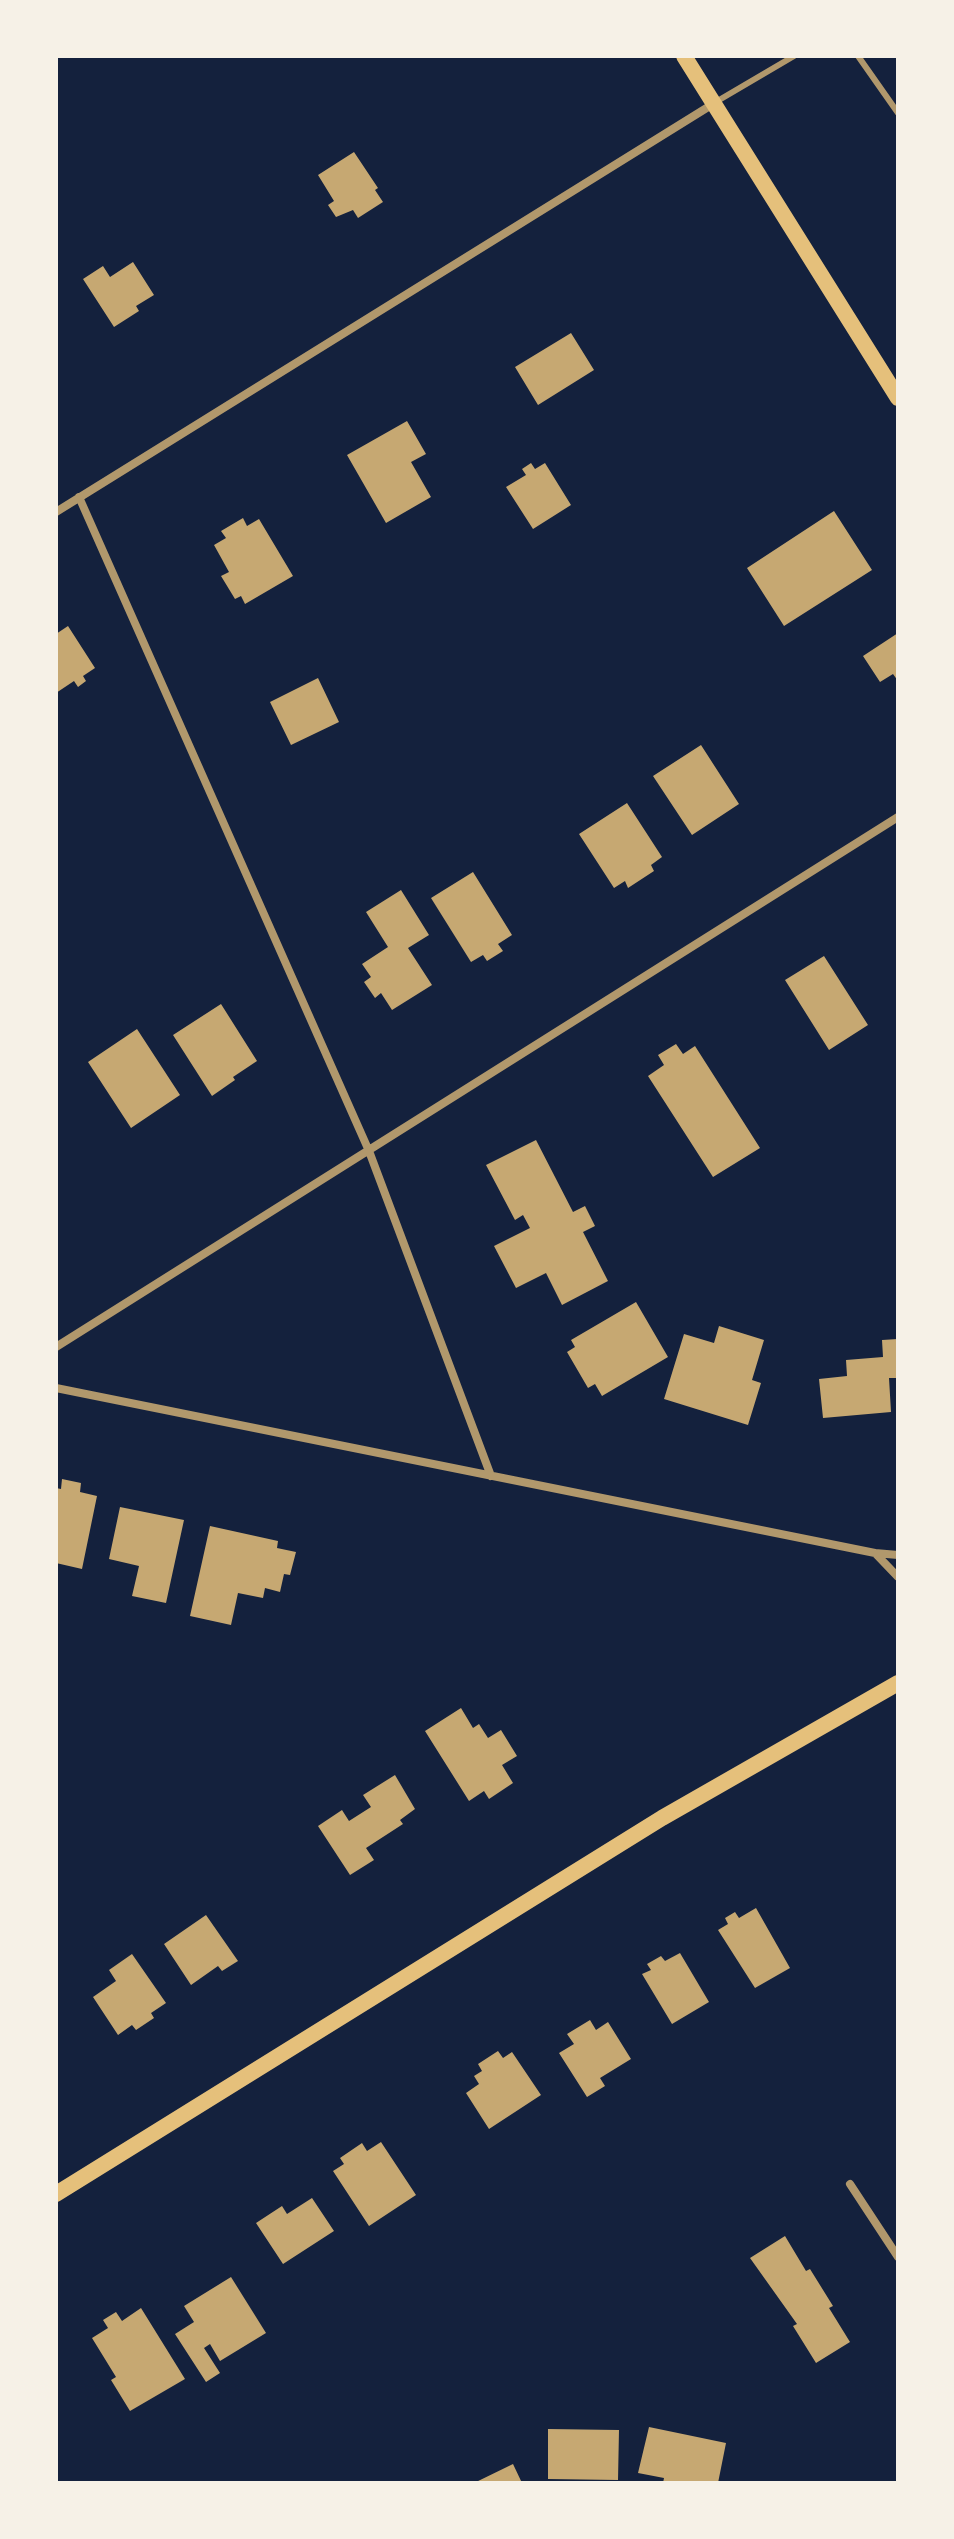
<!DOCTYPE html>
<html>
<head>
<meta charset="utf-8">
<style>
	body { margin:0 }
	#map { position:relative; width:954px; height:2539px; overflow:hidden; background:#14213d; font-family:Commissioner,sans-serif }
	canvas { display:block }
	.frame { position:absolute; inset:0; border:58px solid #f6f1e7; pointer-events:none }
</style>
</head>
<body>
<div id="map">
<canvas width="954" height="2539"></canvas>
<div class="frame"></div>
</div>
<script>
const context = document.querySelector('canvas').getContext('2d');
context.lineJoin = 'round';
function fillPath(path, color) { context.fillStyle = color; context.fill(path, 'evenodd'); }
function strokePath(path, color, width, dash) { context.strokeStyle = color; context.lineWidth = width; context.lineCap = dash ? 'butt' : 'round'; context.setLineDash(dash || []); context.stroke(path); }
fillPath(new Path2D(`
	M354,152L378,188L375,190L383,202L358,218L353,210L336,217L328,205L334,201L318,175Z
	M133,262L154,295L136,306L139,311L114,327L83,279L103,266L110,277Z
	M571,333L594,370L538,405L515,367Z
	M407,421L426,454L411,462L431,497L386,523L347,455Z
	M531,463L535,469L545,463L571,505L533,529L506,487L526,475L522,469Z
	M834,511L872,570L784,626L747,568Z
	M243,518L247,526L259,519L293,576L245,604L241,596L235,599L221,576L229,572L214,545L226,538L221,531Z
	M68,626L95,668L83,676L86,681L78,687L74,681L56,693V634Z
	M898,633V681L893,674L880,682L863,656Z
	M318,678L339,722L291,745L270,702Z
	M701,745L739,804L692,835L653,776Z
	M627,803L662,857L651,865L654,871L628,888L625,881L614,888L579,834Z
	M473,872L512,935L498,944L503,951L487,961L483,955L471,962L431,898Z
	M401,890L429,935L408,948L432,985L392,1010L381,993L375,998L364,982L371,977L362,964L388,947L366,912Z
	M824,956L868,1025L829,1050L785,980Z
	M221,1004L257,1061L233,1077L235,1080L212,1096L173,1035Z
	M137,1029L180,1095L131,1128L88,1062Z
	M676,1044L683,1054L695,1046L760,1148L713,1177L648,1076L664,1065L658,1055Z
	M536,1140L573,1212L585,1206L595,1226L583,1232L608,1281L562,1305L546,1273L516,1288L494,1246L530,1228L523,1215L515,1220L486,1165Z
	M636,1302L668,1357L602,1396L595,1384L588,1388L567,1352L575,1347L571,1340Z
	M719,1326L764,1340L752,1380L761,1383L748,1425L664,1399L684,1334L714,1343Z
	M898,1339V1378H889L891,1412L823,1418L819,1379L847,1376L846,1360L883,1357L882,1340Z
	M62,1479L81,1483L80,1492L97,1496L82,1569L56,1563V1488L61,1489Z
	M120,1507L184,1520L166,1603L132,1596L139,1566L109,1559Z
	M210,1526L278,1541L277,1548L296,1552L290,1575L284,1574L280,1592L265,1588L263,1598L238,1593L231,1625L190,1616Z
	M461,1708L473,1728L479,1724L488,1738L501,1730L517,1756L502,1765L513,1783L489,1799L484,1791L469,1801L425,1731Z
	M395,1775L415,1809L400,1820L403,1824L366,1848L374,1860L350,1875L318,1826L342,1810L349,1821L371,1807L363,1795Z
	M756,1908L790,1968L755,1988L718,1930L728,1924L725,1918L735,1912L739,1918Z
	M206,1915L238,1961L222,1971L218,1966L191,1985L164,1944Z
	M680,1953L709,2002L672,2024L642,1974L651,1970L647,1964L661,1956L665,1961Z
	M132,1954L166,2003L151,2013L154,2018L136,2030L132,2025L118,2035L93,1997L116,1981L109,1970Z
	M590,2020L596,2030L608,2022L631,2059L600,2078L605,2086L587,2097L559,2053L574,2044L567,2034Z
	M498,2051L503,2058L512,2052L541,2095L489,2129L466,2093L479,2084L474,2076L482,2071L478,2064Z
	M381,2142L416,2195L369,2226L333,2171L344,2164L340,2158L362,2143L367,2151Z
	M312,2198L334,2231L283,2264L256,2223L282,2206L287,2214Z
	M785,2236L806,2271L810,2269L833,2306L829,2308L850,2342L816,2363L793,2326L797,2324L750,2258Z
	M231,2277L266,2333L220,2361L210,2344L204,2348L220,2373L206,2382L175,2334L194,2322L184,2306Z
	M141,2308L185,2379L130,2411L111,2380L116,2377L92,2338L108,2328L103,2320L116,2312L122,2321Z
	M649,2427L726,2443L718,2483H663L664,2478L638,2473Z
	M548,2429L619,2430L618,2480L548,2479Z
	M513,2464L522,2483H474Z`), '#c6a872');
strokePath(new Path2D(`
	M858,56L898,113
	M714,103L794,56`), '#b1986c', 6);
strokePath(new Path2D(`
	M79,497L369,1151L491,1476
	M56,512L713,104
	M56,1347L898,817
	M56,1388L875,1553
	M898,1555L875,1553L898,1577
	M850,2184L898,2257`), '#b1986c', 8);
strokePath(new Path2D(`
	M684,56L898,398
	M56,2194L662,1818L898,1683`), '#e5c07b', 16);
</script>
</body>
</html>
